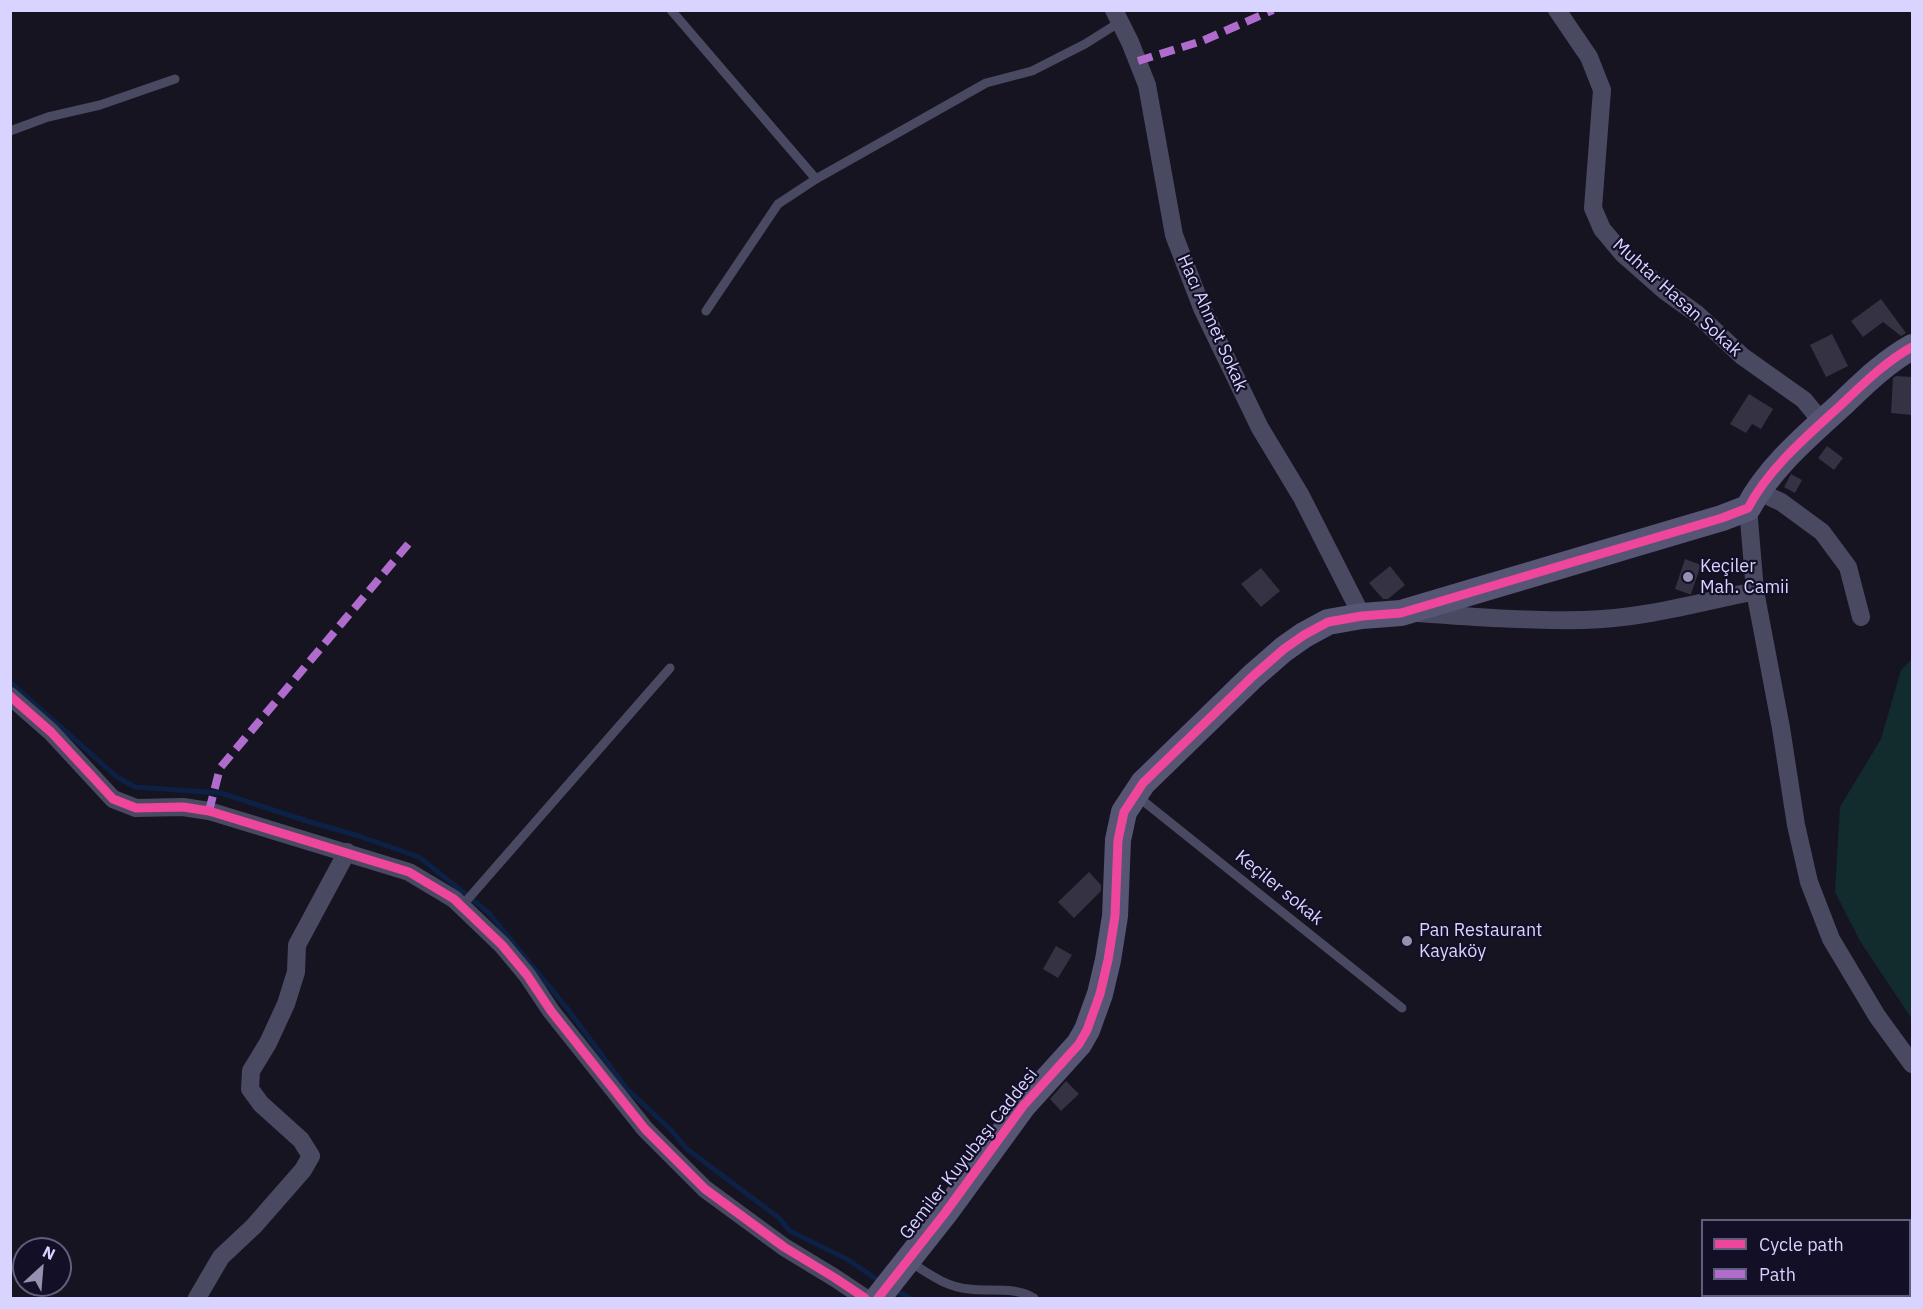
<!DOCTYPE html>
<html>
<head>
<meta charset="utf-8">
<style>
	body { margin:0 }
	#map { position:relative; width:1923px; height:1309px; overflow:hidden; background:#161421; font-family:"IBM Plex Sans",sans-serif }
	canvas { display:block }
	.frame { position:absolute; inset:0; border:12px solid #d8d4ff; pointer-events:none }
	.legend { position:absolute; left:1701px; top:1219px; width:210px; height:78px; box-sizing:border-box; background:#120f26; border:2px solid #615e7d; margin:0; padding:8px 10px; list-style:none; font-size:18px; color:#d8d4ff }
	.legend li { display:flex; align-items:center; gap:12px; height:30px }
	.legend b { width:30px; border:2px solid #615e7d }
	.north { position:absolute; left:12px; top:1237px; width:60px; height:60px; box-sizing:border-box; background:#120f26; border:2px solid #615e7d; border-radius:50%; rotate:26deg; font-size:16px; font-weight:700; line-height:24px; text-align:center; color:#d8d4ff }
	.north::after { content:''; display:block; margin:auto; width:21px; height:27px; background:#9491b1; clip-path:polygon(50% 0,100% 100%,50% 72%,0 100%) }
</style>
</head>
<body>
<div id="map">
<canvas width="1923" height="1309"></canvas>
<div class="frame"></div>
<ul class="legend">
<li><b style="height:8px;background:#ed469a"></b>Cycle path</li>
<li><b style="height:8px;background:#b06ccc"></b>Path</li>
</ul>
<div class="north">N</div>
</div>
<script>
const context = document.querySelector('canvas').getContext('2d');
context.lineJoin = 'round';
function fillPath(path, color) { context.fillStyle = color; context.fill(path, 'evenodd'); }
function strokePath(path, color, width, dash) { context.strokeStyle = color; context.lineWidth = width; context.lineCap = dash ? 'butt' : 'round'; context.setLineDash(dash || []); context.stroke(path); }
function drawText(font, color, halo, rows, align = 'center') {
  context.font = font + ' "IBM Plex Sans",sans-serif'; context.lineWidth = 4.5; context.setLineDash([]); context.textBaseline = 'middle'; context.strokeStyle = halo; context.fillStyle = color; for (const [text, x, y, turn = 0] of rows) {
    context.save(); context.translate(x, y); context.rotate((+turn || 0) * Math.PI / 180); context.textAlign = isNaN(turn) ? turn : align; if (halo) context.strokeText(text, 0, 0); context.fillText(text, 0, 0); context.restore();
  }
}
fillPath(new Path2D(`
	M1912,659V1019L1860,941L1835,892L1840,807L1881,739L1901,670Z`), '#122c2d');
strokePath(new Path2D(`
	M10,682L117,777L135,787L221,793L310,822L356,835L419,857L488,912L566,1007L627,1089L670,1129L687,1149L778,1217L790,1231L847,1259L882,1283
	M893,1289L910,1298`), '#0c2145', 5);
fillPath(new Path2D(`
	M1881,299L1906,333L1901,336L1883,322L1863,337L1851,321Z
	M1832,334L1848,366L1826,377L1810,345Z
	M1896,376L1912,377V415L1891,413L1893,378Z
	M1749,394L1773,409L1761,429L1752,424L1746,433L1730,424Z
	M1827,446L1843,458L1834,470L1818,458Z
	M1791,474L1802,480L1795,493L1784,487Z
	M1685,559L1701,565L1691,594H1689L1675,589Z
	M1390,566L1405,585L1388,599H1383L1369,583Z
	M1261,568L1280,591L1261,607L1241,584Z
	M1089,872L1101,885V891L1074,918L1058,902Z
	M1056,946L1072,955L1058,978L1043,969Z
	M1066,1081L1079,1094L1061,1111L1050,1099Z`), '#343243');
strokePath(new Path2D(`
	M671,10L816,179
	M10,131L48,117L100,105L175,79
	M706,311L778,204L816,179L986,83L1032,71L1085,44L1120,22
	M1137,796L1402,1008
	M461,907L670,668
	M910,1262C929,1274 946,1287 969,1289C991,1292 1014,1286 1034,1298`), '#4a4962', 9);
strokePath(new Path2D(`
	M1114,10L1130,42L1147,85L1174,235L1202,308L1260,428L1301,496L1362,616
	M1557,10L1589,57L1602,90L1593,208L1602,229L1623,254L1665,291L1697,314L1742,356L1804,400L1822,422
	M1757,491L1781,502L1822,532L1848,567L1861,617
	M1748,508L1755,591L1781,728L1796,825L1809,882L1831,939L1877,1016L1912,1064
	M1418,613C1473,617 1528,621 1583,620C1641,619 1698,603 1755,591
	M10,696L51,732L113,799L136,808L183,807L209,811L409,872L454,899L502,945L527,975L551,1011L645,1129L705,1189L784,1247L835,1278L865,1298
	M197,1298L221,1257L254,1226L303,1170L311,1156L301,1140L261,1104L250,1089L251,1071L268,1043L286,1004L296,972L297,945L347,852`), '#4a4962', 18);
strokePath(new Path2D(`
	M878,1298L945,1213L1023,1106L1079,1044L1087,1030L1100,994L1108,960L1115,916L1118,840L1124,812L1143,783L1253,676L1284,649L1304,635L1328,622L1362,616L1401,613L1722,518L1748,508C1769,468 1807,436 1841,405C1863,384 1885,362 1912,347`), '#575574', 26);
strokePath(new Path2D(`
	M1138,61L1202,41L1273,10
	M209,811L220,768L410,542`), '#b06ccc', 8, [15, 8]);
strokePath(new Path2D(`
	M10,696L51,732L113,799L136,808L183,807L209,811L409,872L454,899L502,945L527,975L551,1011L645,1129L705,1189L784,1247L835,1278L865,1298
	M878,1298L945,1213L1023,1106L1079,1044L1087,1030L1100,994L1108,960L1115,916L1118,840L1124,812L1143,783L1253,676L1284,649L1304,635L1328,622L1362,616L1401,613L1722,518L1748,508C1769,468 1807,436 1841,405C1863,384 1885,362 1912,347`), '#ed469a', 9);
for (const [x, y, r, color] of [
	[1688,577,6,"#9491b1"],
	[1407,941,6,"#9491b1"]
]) { const dot = new Path2D(); dot.arc(x, y, r, 0, 2 * Math.PI); context.fillStyle = color; context.fill(dot); strokePath(dot, '#120f26', 2); }
drawText('18px', '#d8d4ff', '#120f26', [
	["Muhtar Hasan Sokak",1677,298,42],
	["Hacı Ahmet Sokak",1212,323,66],
	["Keçiler sokak",1279,888,39],
	["Gemiler Kuyubaşı Caddesi",969,1154,-52]
]);
drawText('18px', '#d8d4ff', '#120f26', [
	["Keçiler",1700,567],
	["Mah. Camii",1700,588],
	["Pan Restaurant",1419,931],
	["Kayaköy",1419,952]
], 'left');
</script>
</body>
</html>
